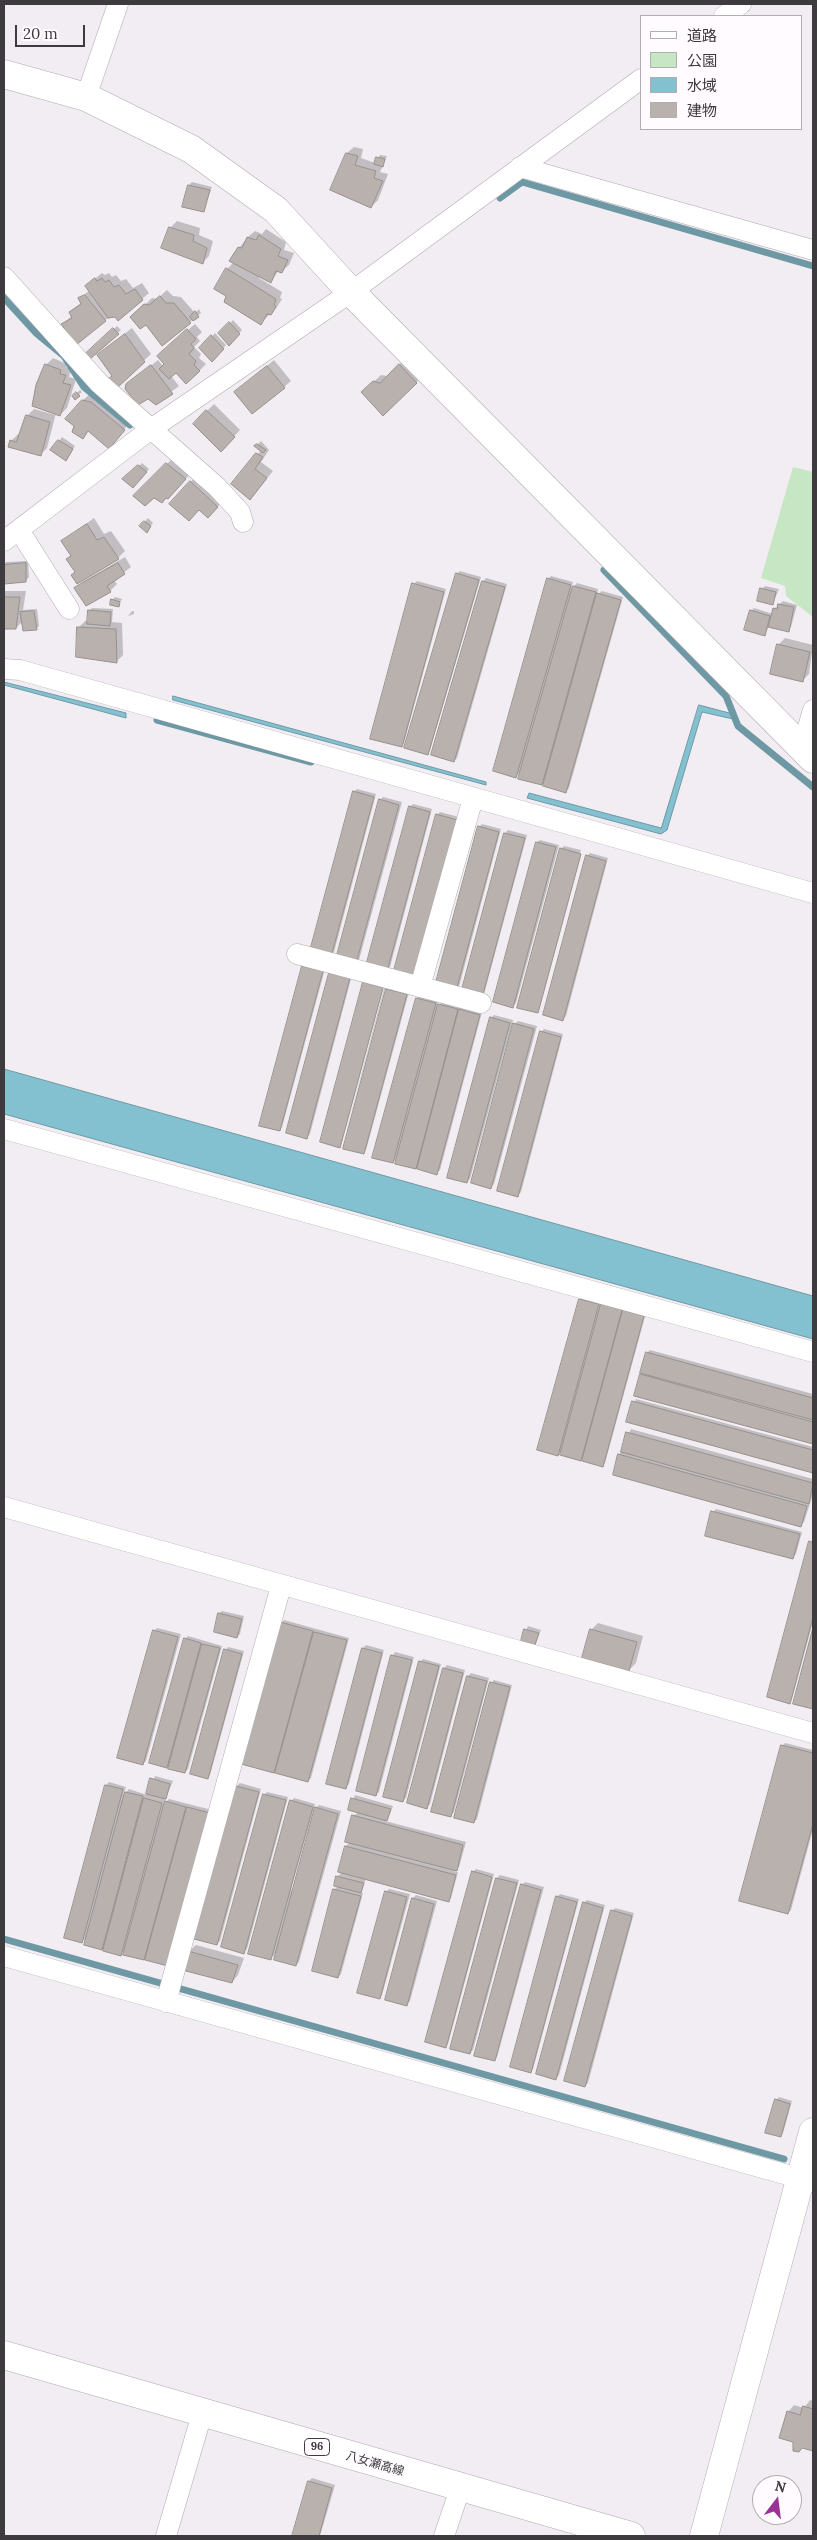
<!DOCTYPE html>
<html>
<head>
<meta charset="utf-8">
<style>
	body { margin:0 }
	#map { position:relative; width:817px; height:2540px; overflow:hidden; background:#f2edf2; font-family:Lora,"Noto Sans JP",serif }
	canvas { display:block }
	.frame { position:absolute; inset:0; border:5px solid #3d3b3d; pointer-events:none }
	.legend { position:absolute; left:640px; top:15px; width:162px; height:115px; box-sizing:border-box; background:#fffbff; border:1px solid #b1aeb1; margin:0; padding:6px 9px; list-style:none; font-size:15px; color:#3d3b3d }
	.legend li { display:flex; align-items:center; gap:10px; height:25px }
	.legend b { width:25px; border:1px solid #b1aeb1 }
	.north { position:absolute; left:752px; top:2475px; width:50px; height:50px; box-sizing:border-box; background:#fffbff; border:1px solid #b1aeb1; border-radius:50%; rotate:15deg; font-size:14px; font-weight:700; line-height:20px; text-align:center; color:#3d3b3d }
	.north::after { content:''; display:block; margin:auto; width:18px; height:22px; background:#9b3397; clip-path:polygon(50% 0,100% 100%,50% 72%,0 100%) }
	.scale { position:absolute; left:15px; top:25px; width:70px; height:22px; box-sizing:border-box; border:2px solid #3d3b3d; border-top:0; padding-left:6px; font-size:15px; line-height:18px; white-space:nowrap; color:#3d3b3d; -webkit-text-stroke:4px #fffbff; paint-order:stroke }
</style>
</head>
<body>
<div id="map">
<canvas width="817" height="2540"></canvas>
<div class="frame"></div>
<ul class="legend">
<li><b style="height:6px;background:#fff"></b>道路</li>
<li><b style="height:14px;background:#c7e6c3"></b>公園</li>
<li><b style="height:14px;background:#83c1d0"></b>水域</li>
<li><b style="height:14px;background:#b8b1ad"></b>建物</li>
</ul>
<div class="north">N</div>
<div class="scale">20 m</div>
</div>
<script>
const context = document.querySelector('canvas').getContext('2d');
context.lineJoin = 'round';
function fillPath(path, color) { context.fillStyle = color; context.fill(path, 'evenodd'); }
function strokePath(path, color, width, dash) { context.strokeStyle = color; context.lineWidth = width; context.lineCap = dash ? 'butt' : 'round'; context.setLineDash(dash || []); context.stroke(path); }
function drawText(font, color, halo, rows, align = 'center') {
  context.font = font + ' Lora,"Noto Sans JP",serif'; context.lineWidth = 5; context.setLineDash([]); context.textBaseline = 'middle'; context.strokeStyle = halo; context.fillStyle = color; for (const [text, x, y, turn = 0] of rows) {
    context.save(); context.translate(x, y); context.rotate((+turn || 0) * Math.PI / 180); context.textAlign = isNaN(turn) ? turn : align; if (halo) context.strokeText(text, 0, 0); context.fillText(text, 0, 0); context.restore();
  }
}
fillPath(new Path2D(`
	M793,467L813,472V617L786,596L785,586L761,578Z`), '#c7e6c3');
const water = new Path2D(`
	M4,682L126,713V718L4,685Z
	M173,696L486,782V785L173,700Z
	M699,705L733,714V719L702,712L667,830L661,834L527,798L529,793L661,828Z
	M4,1069L813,1296V1339L4,1114Z`);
fillPath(water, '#83c1d0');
strokePath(water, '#6e99a4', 1);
fillPath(new Path2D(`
	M354,147L363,149L361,158L375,163L380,155L387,156L380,172L388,174L378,200L371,207L347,153Z
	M192,182L212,187L203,211L189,185Z
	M177,221L200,228L199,235L213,241L209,256L203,262L170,228Z
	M266,229L286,242L284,250L294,253L289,265L282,271L279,270L271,282L260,276L259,278L282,292L280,298L282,299L277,307L261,323L227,269L234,262L239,248L248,237L255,231L262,234Z
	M102,273L105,275L109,273L112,277L116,275L121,281L126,279L133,288L142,283L149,293L118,320L115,316L105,320L62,324L72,316L70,312L82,302L80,298L90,290L86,286Z
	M167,290L173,296L181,297L195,313L199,309L201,313L163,344L147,323L132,317L152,298L157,299Z
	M233,320L242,330L229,344L220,333Z
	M195,324L202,332L197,337L200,341L194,347L201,354L199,358L206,364L200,370L186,382L176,372L171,376L179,386L156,403L127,385L158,360L163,366L165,364V349Z
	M117,326L121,330L90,357L87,354Z
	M132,328L151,354L117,386L105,349Z
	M215,333L226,345L212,360L201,348Z
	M53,358L67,364L66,367L71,369L69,377L76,379L67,408L60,415L56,413L47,448L40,455L11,441L18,434L20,435L27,416L34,409L55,415L46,365Z
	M406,358L423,376L383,414L363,392L381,375L388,376Z
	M274,360L291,381L284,387L236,392Z
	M80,390L82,392L75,398L73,396Z
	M90,394L98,395L130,422L115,441L89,430L83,437V400Z
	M214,404L240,430L221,450L194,424Z
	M62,437L75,446L66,460L52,450Z
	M261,441L269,450L261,462L273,471L250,499L233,484L261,450L256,446Z
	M173,458L192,472L175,491L154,496H135Z
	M142,463L149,469L133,487L124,479Z
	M197,475L224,499L215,510L171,504Z
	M94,518L104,534L111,531L125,551L118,558L76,572L67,559L71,555L63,541Z
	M148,518L153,523L147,531L141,526Z
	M125,557L131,567L114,580L117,584L110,591L87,604L76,588L82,582Z
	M28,561L29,577L26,581L4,583V565L6,562Z
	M460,571L481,577L430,750L427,753L457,574Z
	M551,576L573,582L571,589L577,583L598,589L597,595L602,591L623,597L569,788L566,791L546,779L541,784L522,771L516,776L548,579Z
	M486,578L507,584L457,758L454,761L483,581Z
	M417,581L446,589L404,743L401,746L414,584Z
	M765,586L779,589L773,603L762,589Z
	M4,591H26L23,610L37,609L39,626L36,629L22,622L16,628H6L4,633Z
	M115,597L122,599L118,606L112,600Z
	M783,601L797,605L791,627L788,630L769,626L765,634L751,611L754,608L773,614L774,609Z
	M92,608L113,609L112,622L122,623L123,655L117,661L78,628L85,621H88L89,611Z
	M132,611H134V614L128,616Z
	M785,638L813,645L809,674L803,680L778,645Z
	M357,789L376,794L334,952L331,955L354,792Z
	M383,797L402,802L359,960L356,963L380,800Z
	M413,804L432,809L390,967L387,970L410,807Z
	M440,812L459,817L417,975L437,815Z
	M482,824L501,829L459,987L456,990L479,827Z
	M508,830L527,835L484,994L463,992L505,833Z
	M540,840L559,845L516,1003L513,1006L537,842Z
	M564,846L581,850L538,1012L519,1007L561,849Z
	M590,853L608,858L566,1016L563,1019L587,856Z
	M306,964L325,969L282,1127L279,1130L303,967Z
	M333,970L352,975L310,1134L307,1137L330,973Z
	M385,985H386L343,1144Z
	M390,987L409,992L366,1150L363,1153L387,989Z
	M420,995L438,1000L437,1007L442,1002L482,1012L440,1170L437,1173L396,1163L398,1157L393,1162L417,998Z
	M494,1015L513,1020L470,1179L467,1182L491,1018Z
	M518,1021L537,1026L494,1184L491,1187L515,1024Z
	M544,1029L563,1034L521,1192L518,1195L541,1032Z
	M583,1296L602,1301L600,1306L605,1302L646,1313L605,1463L602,1466L585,1455L580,1460L563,1449L558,1454L580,1299Z
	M650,1350L813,1394V1443L636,1395L644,1373L647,1353Z
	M636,1399L813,1447V1472L628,1421Z
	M631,1429L813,1479V1494L804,1522L801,1525L619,1455Z
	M716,1509L802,1532L796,1554L793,1557L713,1512Z
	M813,1539V1622L792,1699L789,1702L810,1542Z
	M222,1611L244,1616L240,1634L237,1637L219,1613Z
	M284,1620L349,1638L311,1778L308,1781L242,1763L281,1623Z
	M598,1623L643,1636L636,1663L629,1670L591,1630Z
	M528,1626L541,1630L535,1644L522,1640Z
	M157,1628L181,1634L146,1761L143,1764L154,1631Z
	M813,1633V1708L794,1703Z
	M188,1636L222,1646L188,1769L185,1772L151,1762L185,1639Z
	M366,1645L384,1650L349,1784L346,1787L363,1648Z
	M228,1647L244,1651L210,1775L207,1777L226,1650Z
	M395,1652L414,1657L379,1792L376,1795L393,1655Z
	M423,1659L441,1664L406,1798L403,1801L420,1662Z
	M447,1665L465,1670L430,1804L427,1807L444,1668Z
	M471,1673L489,1678L454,1812L451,1815L468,1676Z
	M494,1680L512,1685L477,1819L474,1822L491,1683Z
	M785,1743L813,1750V1829L791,1910L788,1913L782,1746Z
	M155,1776L173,1781L163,1805L169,1799L212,1810L168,1965L125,1954L126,1949L120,1955L86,1944L88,1936L82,1942L66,1937L106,1785L109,1782L126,1787L123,1795L129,1789L147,1795Z
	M240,1783L261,1789L220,1941L217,1944L237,1786Z
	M267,1792L288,1797L247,1949L244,1952L264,1795Z
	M355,1795L393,1806L389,1816L385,1821L466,1842L459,1867L455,1872H458L451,1898L448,1901L366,1879L360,1893H363L341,1974L338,1977L334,1890L338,1886L337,1877L342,1872L339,1871L346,1846L350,1842L354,1816L358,1812L349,1809Z
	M294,1798L315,1804L291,1890L294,1891L316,1808L319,1805L341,1811L299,1962L296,1965L277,1952L271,1958L291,1801Z
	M476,1869L494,1874L448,2044L445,2046L473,1872Z
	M500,1875L519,1880L473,2050L470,2053L451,2048L497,1878Z
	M525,1882L544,1887L497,2057L494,2060L522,1885Z
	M389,1889L410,1894L382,1995L379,1998L386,1892Z
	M560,1894L579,1899L533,2069L530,2072L557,1897Z
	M416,1895L437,1901L410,2001L407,2004L386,1999L413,1898Z
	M587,1900L605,1905L559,2075L556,2078L584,1903Z
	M615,1908L634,1913L588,2083L585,2086L612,1911Z
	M196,1945L244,1958L238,1975L232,1982L189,1951Z
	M779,2097L792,2101L783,2133L780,2136L776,2100Z
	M810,2400L813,2401V2449L803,2447L794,2441L788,2412L794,2405L804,2408Z
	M312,2478L335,2485L320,2536H293L309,2481Z`), '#0003');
strokePath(new Path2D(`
	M500,198L522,182L813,266
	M4,298L36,333L64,356L84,387L130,425
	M604,570L726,696L738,726L813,787
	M157,720L311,762
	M4,1939L784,2159`), '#6e99a4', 7);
const building = new Path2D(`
	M346,153L358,156L355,165L376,171L374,178L383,181L371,208L330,190Z
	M376,157L385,159L383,167L374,164Z
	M188,185L210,190L204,212L182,207Z
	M169,227L194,235L193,241L207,248L203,264L161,248Z
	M259,235L281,249L278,256L288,260L282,273L276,271L271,283L229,261L238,247L242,248L247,237L256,240Z
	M226,268L276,299L274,305L276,307L271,315L267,314L261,325L224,302L226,296L214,289Z
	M95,278L97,281L102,278L105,282L109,280L114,287L119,285L126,294L135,289L143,300L118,321L115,317L108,318L85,286Z
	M85,295L106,321L76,345L61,324L72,318L69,312L81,304L78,298Z
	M160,296L166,303H174L191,323L162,346L146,325L140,329L130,317L144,304L149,305Z
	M195,311L199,317L193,321L190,317Z
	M229,322L240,334L229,346L218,333Z
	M113,328L119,334L90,359L85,354Z
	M187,329L196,339L191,344L194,348L189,354L196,361L194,365L200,371L186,384L176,373L169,379L159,369L164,364L157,356Z
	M125,334L145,362L117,388L108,379L112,376L97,355Z
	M211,335L224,349L212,362L199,348Z
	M45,364L61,370L60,374L66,375L63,383L71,385L60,416L32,406L36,385Z
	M399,364L417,383L383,416L361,392L373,381L380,383Z
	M151,365L173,394L156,405L148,399L138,405L125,389L126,384Z
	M267,366L285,388L252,414L234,392Z
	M76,392L80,396L75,400L72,396Z
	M82,400L91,402L125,430L109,449L88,431L83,439L72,432L74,426L65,419Z
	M206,410L235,437L221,452L193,424Z
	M26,415L50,422L41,456L8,447L10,440L16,442Z
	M58,440L73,449L66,461L50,450Z
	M257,444L266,450L263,453L254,446Z
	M256,453L263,457L255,469L267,478L250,500L231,484Z
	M166,463L186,479L168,499L166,498L162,503L154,498L145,506L133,496Z
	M138,465L147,472L133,488L122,479Z
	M190,481L218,507L208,518L199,510L189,521L169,504Z
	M144,521L151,526L147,533L139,526Z
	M87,524L97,540L104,537L119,559L77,584L71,575L75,572L66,559L71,556L61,541Z
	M26,563V582L4,584V565Z
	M118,563L125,574L107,586L111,592L86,606L74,588Z
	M456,573L479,580L428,755L404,748Z
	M547,578L571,585L516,778L493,771Z
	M482,581L505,587L454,762L431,755Z
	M412,583L444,592L402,747L370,739Z
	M573,586L596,592L542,785L518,779Z
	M760,588L776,592L773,605L757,601Z
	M597,593L621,600L566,793L543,786Z
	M4,597H20L16,629H4Z
	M111,599L120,602L119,607L110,605Z
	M778,604L794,607L789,632L768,627L773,608L777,609Z
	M88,610L111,612L110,626L87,624Z
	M750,610L770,616L765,636L744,630Z
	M34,611L37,630L23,631L20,612Z
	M77,627L116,629L117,663L76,657Z
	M777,644L810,652L803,682L770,674Z
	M353,791L374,797L331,957L310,951Z
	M379,799L399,805L356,964L336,959Z
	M409,806L430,812L387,972L366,966Z
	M436,814L457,820L414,980L393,974Z
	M478,826L499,832L456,991L435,986Z
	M504,833L525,838L482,998L461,993Z
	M536,842L556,847L513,1008L493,1002Z
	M560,848L581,854L538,1013L517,1008Z
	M586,855L606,861L563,1021L543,1015Z
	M302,966L323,971L280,1131L259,1126Z
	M329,973L350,978L307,1139L286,1133Z
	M363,982L383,988L340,1148L320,1142Z
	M386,989L407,994L364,1154L343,1149Z
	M416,998L436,1003L393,1163L372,1158Z
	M438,1004L458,1009L416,1169L395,1164Z
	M459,1009L480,1015L437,1175L417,1169Z
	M490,1017L510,1023L467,1183L447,1178Z
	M513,1023L534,1029L491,1189L471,1183Z
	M540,1031L561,1037L518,1197L497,1191Z
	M579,1299L599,1304L558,1456L537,1450Z
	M601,1304L622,1310L581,1461L560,1455Z
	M623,1310L644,1316L603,1467L582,1461Z
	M646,1352L813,1398V1420L640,1373Z
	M640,1374L813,1422V1444L634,1396Z
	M632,1401L813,1450V1473L626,1422Z
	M626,1432L813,1483L809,1504L621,1452Z
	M618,1454L807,1506L801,1527L613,1475Z
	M711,1511L800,1534L793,1559L705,1536Z
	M809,1541L813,1543V1617L790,1704L767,1697Z
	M218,1613L242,1619L237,1638L214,1632Z
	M280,1622L313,1631L274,1773L241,1764Z
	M813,1628V1709L793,1704Z
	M524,1629L539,1633L535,1645L521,1641Z
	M590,1629L637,1642L629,1671L582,1658Z
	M153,1630L178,1637L143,1765L117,1758Z
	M314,1632L347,1640L308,1782L275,1773Z
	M184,1638L201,1643L167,1768L149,1763Z
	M202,1644L220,1648L185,1773L168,1769Z
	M362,1648L382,1653L346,1789L326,1784Z
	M224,1649L242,1654L208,1779L190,1774Z
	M391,1655L412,1660L376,1796L356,1791Z
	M419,1661L439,1666L403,1802L383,1797Z
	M443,1668L463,1673L427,1809L407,1803Z
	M467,1676L487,1681L451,1817L431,1812Z
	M490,1682L510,1687L474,1823L454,1818Z
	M781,1745L813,1753V1824L788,1914L739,1901Z
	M150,1778L170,1784L166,1799L146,1794Z
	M105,1785L123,1789L82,1943L64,1938Z
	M236,1786L259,1792L217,1945L194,1939Z
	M125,1792L143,1796L102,1950L84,1945Z
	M263,1794L286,1800L244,1954L221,1947Z
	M144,1798L162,1803L121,1956L103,1951Z
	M351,1798L391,1809L387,1821L348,1810Z
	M290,1800L313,1807L271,1960L248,1954Z
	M165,1801L186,1807L144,1960L123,1955Z
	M187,1807L210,1813L168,1966L145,1960Z
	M315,1807L338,1814L296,1966L274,1960Z
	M352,1815L463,1845L457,1871L345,1842Z
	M345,1846L456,1875L449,1902L338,1872Z
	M472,1871L492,1877L446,2048L425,2042Z
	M336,1876L364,1883L361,1893L334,1886Z
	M496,1878L517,1883L470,2054L450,2049Z
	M521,1884L541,1890L495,2061L474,2056Z
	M333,1889L361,1896L338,1978L312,1971Z
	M385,1891L407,1897L380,1999L357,1993Z
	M556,1896L577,1902L531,2073L510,2067Z
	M412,1898L434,1904L407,2006L385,2000Z
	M583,1902L603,1908L556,2080L536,2074Z
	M611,1910L632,1916L585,2087L564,2081Z
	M188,1951L238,1965L232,1983L182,1970Z
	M775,2099L790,2104L781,2137L765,2133Z
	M803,2406L813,2409V2451L802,2448L799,2452L793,2451V2442L779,2438L787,2411L800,2415Z
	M308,2481L332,2488L319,2536H292Z`);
fillPath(building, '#b8b1ad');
strokePath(building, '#97918d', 1);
const street = new Path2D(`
	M724,16L741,4
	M86,97L118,4
	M520,167L813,250
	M4,277L99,383L217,487L240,512L243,522
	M19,530L69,609
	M4,541L151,429L351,292L641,79
	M4,669L20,670L813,893
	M802,748L813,710
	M297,954L481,1003
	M420,987L473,798
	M4,1129L813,1352
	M4,1507L813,1733
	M4,1956L813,2182
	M166,2002L281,1586
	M166,2536L202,2414
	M444,2536L460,2489`);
const secondary = new Path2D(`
	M4,74L86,97L191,149L276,210L351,292L813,759
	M704,2536L813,2132`);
const primary = new Path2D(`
	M4,2355L631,2536`);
strokePath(street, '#afaaaf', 21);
strokePath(secondary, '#afaaaf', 29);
strokePath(primary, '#afaaaf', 29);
strokePath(street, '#fff', 20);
strokePath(secondary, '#fff', 28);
strokePath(primary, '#fff', 28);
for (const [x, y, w] of [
	[317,2447,25]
]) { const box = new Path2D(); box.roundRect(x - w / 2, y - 8.5, w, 17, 4); context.fillStyle = '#fffbff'; context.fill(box); strokePath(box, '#3d3b3d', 1); }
drawText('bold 11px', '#3d3b3d', null, [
	["96",317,2447]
]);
drawText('12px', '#3d3b3d', '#fffbff', [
	["八女瀬高線",375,2464,16]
]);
</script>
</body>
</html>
